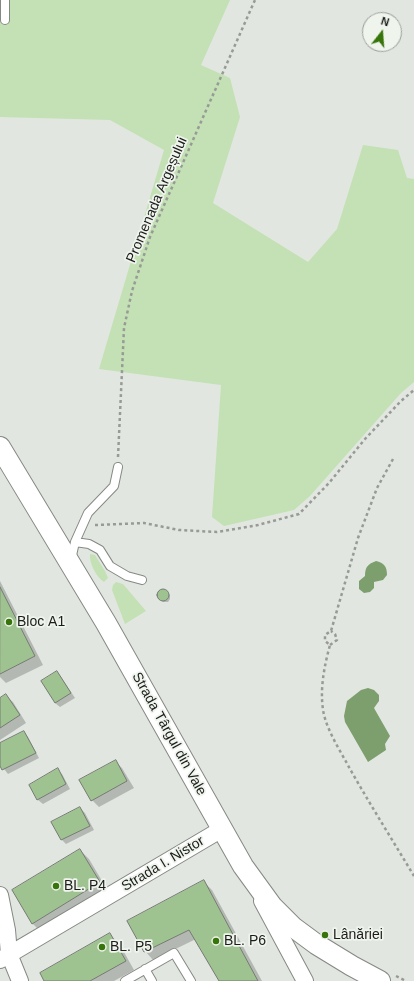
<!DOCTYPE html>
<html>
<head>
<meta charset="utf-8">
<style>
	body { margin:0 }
	#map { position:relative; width:414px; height:981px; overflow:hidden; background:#e2e6e0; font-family:Helvetica,sans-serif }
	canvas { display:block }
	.north { position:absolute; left:362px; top:12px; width:40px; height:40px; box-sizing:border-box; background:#eff4ed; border:1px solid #9b9e99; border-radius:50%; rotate:17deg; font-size:11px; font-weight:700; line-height:16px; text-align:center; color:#1c1d1b }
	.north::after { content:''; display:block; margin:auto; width:14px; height:18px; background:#37740a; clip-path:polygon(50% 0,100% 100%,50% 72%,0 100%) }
</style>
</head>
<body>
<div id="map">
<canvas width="414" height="981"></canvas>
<div class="north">N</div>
</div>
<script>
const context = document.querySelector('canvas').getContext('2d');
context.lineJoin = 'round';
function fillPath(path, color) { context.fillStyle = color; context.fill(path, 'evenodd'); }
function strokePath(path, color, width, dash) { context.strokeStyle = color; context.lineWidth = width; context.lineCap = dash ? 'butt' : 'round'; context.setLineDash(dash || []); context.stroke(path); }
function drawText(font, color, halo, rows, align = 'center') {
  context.font = font + ' Helvetica,sans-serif'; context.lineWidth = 3.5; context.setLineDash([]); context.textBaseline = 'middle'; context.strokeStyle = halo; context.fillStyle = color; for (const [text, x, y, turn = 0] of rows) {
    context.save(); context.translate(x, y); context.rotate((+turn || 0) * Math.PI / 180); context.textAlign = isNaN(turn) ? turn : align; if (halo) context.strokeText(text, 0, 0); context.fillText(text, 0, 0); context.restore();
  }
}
fillPath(new Path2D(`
	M0,0H230L201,65L230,78L240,117L213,203L308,262L337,229L363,145L398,150L407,178L414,179V382L401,393L310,496L294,510L224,526L212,517L221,385L99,369L164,150L110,120L0,117Z
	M90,554L95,555L105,571L108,578L104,582C96,577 89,563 90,554Z
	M116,582L123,584L146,611L125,624L112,590L113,585Z`), '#c3e1b5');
fillPath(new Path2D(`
	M376,561C384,563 387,566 387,575L383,580L374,582V588L370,592L364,593L359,589V581L365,576C365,567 368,564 376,561Z
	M368,688L374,690L379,695V701L374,708L390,736L385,744L386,750L368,762L345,722L344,716L347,701L361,690Z`), '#7d9f6e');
fillPath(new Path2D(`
	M0,581L43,665L6,683L0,677Z
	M164,589L170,595V599L168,602H163L158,597V592L161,590Z
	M56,672L61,677L75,698L60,707L55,703Z
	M6,696L13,702L26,723L0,740V699Z
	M24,732L28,737L39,758L8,774L0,764V744Z
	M115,761L122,768L134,788L99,807L92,800Z
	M57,770L62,774L70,789L43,804L38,800L30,785Z
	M80,808L85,813L94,830L66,844L62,840L53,822Z
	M80,850L89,859L108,891L41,932L32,923Z
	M203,881L212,890L262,981H220L196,939L153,960L145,951Z
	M110,935L119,943L134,970L114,981H45Z`), '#0003');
const building = new Path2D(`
	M0,587L35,656L0,674Z
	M157 595a6 6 0 1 1 12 0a6 6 0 1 1-12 0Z
	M57,671L71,693L55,703L41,681Z
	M6,694L20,715L0,728V698Z
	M24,731L36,753L2,770L0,766V743Z
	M116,760L127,781L91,801L79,780Z
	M58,768L66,784L37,800L29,785Z
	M80,807L90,826L61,840L51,822Z
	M80,849L100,882L32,924L12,890Z
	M204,880L229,927L258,981H219L189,930L144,952L127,921Z
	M110,933L126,961L90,981H44L40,973Z`);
fillPath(building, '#9fc390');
strokePath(building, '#767a74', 1);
const service = new Path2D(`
	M5,20V0
	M75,542L88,513L114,486L118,467
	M71,560L75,542L89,544L100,550L110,566L127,576L142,580
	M145,969L152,981
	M125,981L174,953L191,981`);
const minor = new Path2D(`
	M0,895L7,930L9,954L20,981
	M262,901L305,981
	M0,960L222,829`);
const tertiary = new Path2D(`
	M0,447L106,623L243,866L272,906L293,927L316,944L352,966L380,981`);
strokePath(service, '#858983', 10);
strokePath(minor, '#858983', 18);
strokePath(tertiary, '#858983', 22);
strokePath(new Path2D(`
	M118,457L124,328L132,291L150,237L255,0
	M393,459L377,488L358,538L331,631L325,635V641L330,645C324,667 319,692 324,715C329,734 341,752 350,769C371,806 393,841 414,876
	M95,525L144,523L179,530L217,532L258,525L299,514L329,483L365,439L401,401L414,390
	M330,645L337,640L335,634L331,631
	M396,976L406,981`), '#989a96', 2.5, [3, 3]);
strokePath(service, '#fff', 8);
strokePath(minor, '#fff', 16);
strokePath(tertiary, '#fff', 20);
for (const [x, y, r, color] of [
	[9,622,4,"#37740a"],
	[56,886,4,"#37740a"],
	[325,935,4,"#37740a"],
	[216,941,4,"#37740a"],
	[102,947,4,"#37740a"]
]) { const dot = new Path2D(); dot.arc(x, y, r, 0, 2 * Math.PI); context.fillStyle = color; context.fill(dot); strokePath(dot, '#eff4ed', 1.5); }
drawText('14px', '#1c1d1b', '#eff4ed', [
	["Promenada Argeșului",157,200,-67],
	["Strada Târgul din Vale",169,734,61],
	["Strada I. Nistor",163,864,-31]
]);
drawText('14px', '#1c1d1b', '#eff4ed', [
	["Bloc A1",17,622],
	["BL. P4",64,886],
	["Lânăriei",333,935],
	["BL. P6",224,941],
	["BL. P5",110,947]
], 'left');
</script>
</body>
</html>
